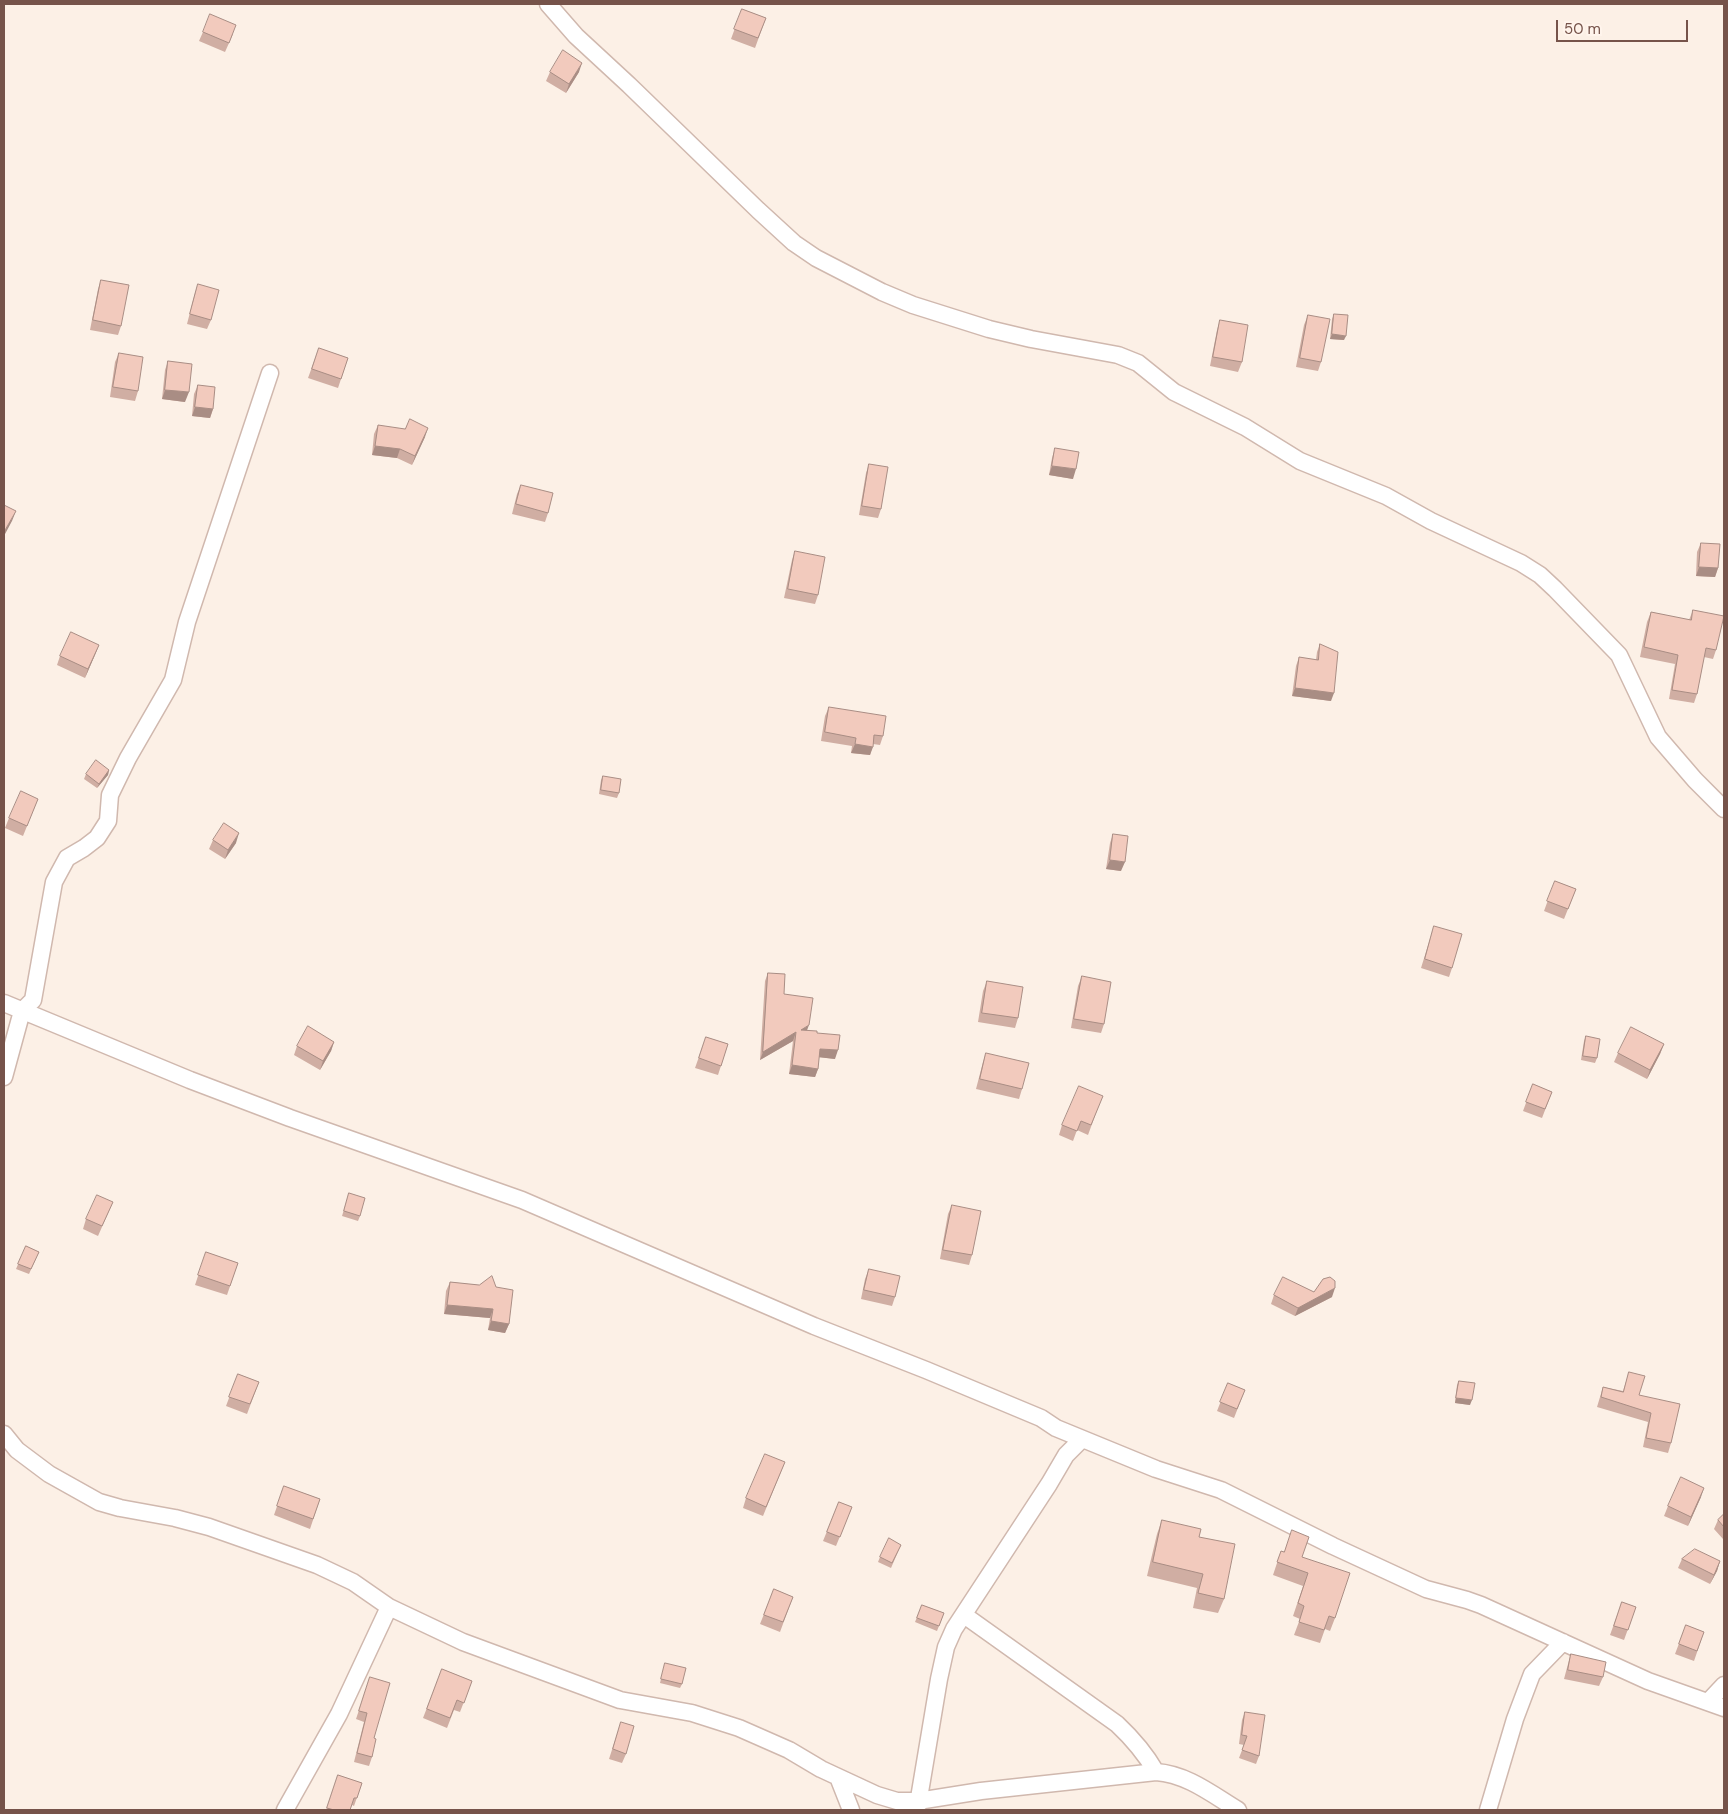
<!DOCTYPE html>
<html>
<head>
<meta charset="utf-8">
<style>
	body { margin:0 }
	#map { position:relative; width:1728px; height:1814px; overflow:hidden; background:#fcf0e6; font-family:"DM Sans",sans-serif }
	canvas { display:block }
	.frame { position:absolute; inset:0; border:5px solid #76534a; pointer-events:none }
	.scale { position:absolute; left:1556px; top:20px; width:132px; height:22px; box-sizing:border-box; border:2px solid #76534a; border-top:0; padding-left:6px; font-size:15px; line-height:18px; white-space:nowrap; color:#76534a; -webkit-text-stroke:4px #fff4ec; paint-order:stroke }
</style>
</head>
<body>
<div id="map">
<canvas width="1728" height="1814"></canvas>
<div class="frame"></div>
<div class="scale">50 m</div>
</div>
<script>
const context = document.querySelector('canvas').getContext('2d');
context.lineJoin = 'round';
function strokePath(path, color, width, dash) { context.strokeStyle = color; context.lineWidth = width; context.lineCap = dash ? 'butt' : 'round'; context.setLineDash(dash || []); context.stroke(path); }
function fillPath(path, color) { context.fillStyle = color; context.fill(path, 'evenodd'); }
const minor = new Path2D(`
	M548,4L576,36L629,85L758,210L794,243L816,258L882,292L913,305L989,329L1031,339L1118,355L1138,363L1174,392L1245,427L1300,461L1386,496L1431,521L1521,563L1540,575L1555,589L1619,655L1658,737L1695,780L1724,809
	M4,1003L190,1080L290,1118L522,1200L814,1326L926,1370L1041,1418L1056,1428L1156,1469L1221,1490L1333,1546L1426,1589L1467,1600L1481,1605L1648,1681L1724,1708
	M4,1077L22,1011L33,1000L54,882L67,858L84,848L97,838L108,821L110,795L128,758L173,680L187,622L270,373
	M4,1434L17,1450L49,1474L99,1502L120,1508L175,1518L209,1527L317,1565L353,1582L389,1607L463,1642L620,1700L692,1713L739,1728L789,1750L821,1769L877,1795L897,1801H918L981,1791L1156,1772C1187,1774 1213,1795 1238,1810
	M964,1615L1117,1724C1133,1739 1145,1753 1156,1772
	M1708,1702L1724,1685
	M838,1777L851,1810
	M285,1810L339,1714L389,1607
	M917,1810L939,1679L946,1647L954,1629L1049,1484L1066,1455L1082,1439
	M1488,1810L1515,1719L1532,1674L1563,1642`);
strokePath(minor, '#d0b8ae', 19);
strokePath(minor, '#fff', 16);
fillPath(new Path2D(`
	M742,9L766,18L755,48L731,39Z
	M203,32L233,34L225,52L199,41Z
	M550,72H579L566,93L546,81Z
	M101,280L121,326L118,335L90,330L98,289Z
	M198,284L211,320L207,329L187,324L195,293Z
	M1334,314L1344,340L1330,339L1332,319Z
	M1308,315L1321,362L1318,371L1296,367L1304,325Z
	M1220,320L1242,362L1238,372L1210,366L1217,330Z
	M319,348L348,358L338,388L308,378Z
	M119,353L138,391L135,401L110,397L115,362Z
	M168,361L185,402L162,399L165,370Z
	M198,385L213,409L210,418L192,416L194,394Z
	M378,425L425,437L412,465L397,458L372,455L374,434Z
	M1055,448L1073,479L1049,475L1052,458Z
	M869,464L881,509L878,518L859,515L866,473Z
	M521,485L548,513L545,522L512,514L517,494Z
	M1701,543L1718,568L1715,577L1696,576L1697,552Z
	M795,551L818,595L815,604L784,598L792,560Z
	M1693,610L1716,650L1713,659L1704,657L1697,694L1694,703L1669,699L1675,664L1640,657L1647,622L1651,612L1689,620Z
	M1320,644L1331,701L1292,696L1296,666L1299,657L1316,660L1317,652Z
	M99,645L85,678L57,665L60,656Z
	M829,707L883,736L880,745L873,744L870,755L851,753L852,746L821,741L825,716Z
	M109,770L108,775L97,788L84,779L86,774Z
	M603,776L619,793L617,798L599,794L601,780Z
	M38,799L23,836L5,828L9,818Z
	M1113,834L1121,871L1106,869L1110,843Z
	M213,840L236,843L225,859L209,849Z
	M1555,881L1576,889L1564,919L1544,911Z
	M1434,926L1452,968L1449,977L1421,968Z
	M768,973L784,994L807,1030L817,1033L835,1059L819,1057L818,1069L815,1077L789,1074L793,1041L760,1060L765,981Z
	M1082,976L1104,1024L1101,1033L1071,1028L1078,986Z
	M987,981L1018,1018L1015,1028L978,1022L983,991Z
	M1586,1036L1597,1058L1595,1063L1581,1060L1584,1041Z
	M706,1037L728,1044L718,1075L695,1068Z
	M334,1042L331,1051L320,1070L294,1055L297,1046Z
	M1664,1044L1660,1054L1647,1079L1614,1062L1618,1053Z
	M986,1053L1022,1089L1019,1099L976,1089L983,1062Z
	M1533,1084L1552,1092L1542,1118L1523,1111Z
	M1099,1105L1088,1135L1077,1130L1073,1141L1059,1135L1062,1125Z
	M349,1193L360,1216L358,1221L342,1216Z
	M113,1202L98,1236L83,1229L86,1219Z
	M952,1205L972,1255L969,1265L940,1259L948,1214Z
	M26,1246L39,1252L29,1274L16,1269Z
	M206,1252L238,1263L227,1295L195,1285Z
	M869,1269L895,1297L892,1306L861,1299L865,1279Z
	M450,1282L496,1287L509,1324L505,1333L488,1330L490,1318L444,1314L446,1291Z
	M1314,1292L1332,1297L1295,1316L1271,1304L1274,1295Z
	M1629,1372L1639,1395L1671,1443L1668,1453L1643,1447L1648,1422L1597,1407L1603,1387L1623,1391Z
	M238,1374L259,1382L247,1414L226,1406Z
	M1459,1381L1470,1405L1455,1403L1457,1385Z
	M1228,1383L1245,1390L1234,1418L1217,1411Z
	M785,1462L763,1516L743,1508L746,1498Z
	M284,1486L320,1499L310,1529L274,1515Z
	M1701,1497L1688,1526L1664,1516L1668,1506Z
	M839,1502L852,1507L836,1546L823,1541Z
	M1724,1514V1538L1723,1539L1714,1529L1718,1520Z
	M1162,1520L1199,1537L1224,1599L1218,1613L1193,1608L1197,1588L1147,1576L1157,1534Z
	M901,1545L891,1568L878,1562L880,1557Z
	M1281,1551L1302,1557L1335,1618L1330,1631L1325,1629L1320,1643L1294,1635L1300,1619L1293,1616L1303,1586L1273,1575Z
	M1682,1559L1720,1561L1717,1571L1710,1584L1678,1568Z
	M774,1589L793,1597L780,1632L760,1624Z
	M1622,1602L1636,1607L1624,1640L1610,1635Z
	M922,1605L944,1613L937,1631L915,1622Z
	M1686,1625L1704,1632L1694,1661L1675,1654Z
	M1571,1654L1603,1677L1599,1686L1564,1679L1568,1664Z
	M665,1663L682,1684L680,1688L660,1683Z
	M442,1669L472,1681L460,1712L454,1710L447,1728L423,1718Z
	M370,1677L374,1738L372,1757L369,1766L354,1762L364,1722L356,1719Z
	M1245,1712L1259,1756L1256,1764L1239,1758L1244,1745L1239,1744L1242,1720Z
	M621,1722L626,1754L622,1763L609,1759Z
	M338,1775L362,1783L354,1806L352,1805L350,1810H326Z`), '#d0aea3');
fillPath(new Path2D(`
	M582,63L579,72L566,93L569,84Z
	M1332,334L1346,336L1344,340L1330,339Z
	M165,390L189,392L185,402L162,399Z
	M195,407L213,409L210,418L192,416Z
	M428,428L425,437L412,465L415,456Z
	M375,446L400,449L397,458L372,455Z
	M1052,466L1076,469L1073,479L1049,475Z
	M16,511L12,521L4,536V532Z
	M1699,567L1718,568L1715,577L1696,576Z
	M99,645L95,655L85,678L88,669Z
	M1295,688L1334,693L1331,701L1292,696Z
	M855,744L873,747L870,755L851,753Z
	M109,770L108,775L97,788L99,784Z
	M239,833L236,843L225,859L228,850Z
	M1110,860L1125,862L1121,871L1106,869Z
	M809,1025L806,1033L801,1030Z
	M796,1032L793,1041L760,1060L763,1052Z
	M334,1042L331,1051L320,1070L323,1061Z
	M1664,1044L1660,1054L1647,1079L1650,1070Z
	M820,1049L838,1050L835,1059L817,1057Z
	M792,1065L818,1069L815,1077L789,1074Z
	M1335,1288L1332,1297L1295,1316L1298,1308Z
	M447,1305L493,1309L490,1318L444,1314Z
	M491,1321L509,1324L505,1333L488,1330Z
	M1456,1398L1472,1400L1470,1405L1455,1403Z
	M1704,1488L1701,1497L1688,1526L1691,1517Z
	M1720,1561L1717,1571L1710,1584L1714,1575Z`), '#a98d84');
const building = new Path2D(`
	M742,9L766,18L758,38L734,29Z
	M210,14L236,25L229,43L203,32Z
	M563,50L582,63L569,84L550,72Z
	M101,280L129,285L121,326L93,320Z
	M198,284L219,290L211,320L190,314Z
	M1334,314L1348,315L1346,336L1332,334Z
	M1308,315L1330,319L1321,362L1300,358Z
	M1220,320L1248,325L1242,362L1213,357Z
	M319,348L348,358L341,379L312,369Z
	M119,353L143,357L138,391L113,387Z
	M168,361L192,364L189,392L165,390Z
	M198,385L215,387L213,409L195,407Z
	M410,419L428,428L415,456L400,449L375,446L378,425L405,429Z
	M1055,448L1079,452L1076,469L1052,466Z
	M869,464L888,467L881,509L862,506Z
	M521,485L553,493L548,513L516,504Z
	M4,505L16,511L4,532Z
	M1701,543L1720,544L1718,568L1699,567Z
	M795,551L825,557L818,595L788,589Z
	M1693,610L1724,616L1716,650L1706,648L1697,694L1672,690L1678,655L1644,647L1651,612L1691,620Z
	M71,632L99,645L88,669L60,656Z
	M1320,644L1338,652L1334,693L1295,688L1299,657L1318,660Z
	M829,707L886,716L883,736L874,735L873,747L855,744L856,738L825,732Z
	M96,760L109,770L99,784L86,774Z
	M603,776L621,779L619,793L601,790Z
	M21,791L38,799L27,826L9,818Z
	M224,823L239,833L228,850L213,840Z
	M1113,834L1128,836L1125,862L1110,860Z
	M1555,881L1576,889L1568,909L1547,901Z
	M1434,926L1462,934L1452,968L1425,959Z
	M768,973L785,974L784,994L813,998L809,1025L801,1030L817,1031V1033L840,1035L838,1050L820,1049L818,1069L792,1065L796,1032L763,1052Z
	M1082,976L1111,982L1104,1024L1074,1019Z
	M987,981L1023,987L1018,1018L982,1013Z
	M308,1026L334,1042L323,1061L297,1046Z
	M1631,1027L1664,1044L1650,1070L1618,1053Z
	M1586,1036L1600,1039L1597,1058L1583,1056Z
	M706,1037L728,1044L721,1066L699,1058Z
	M986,1053L1029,1063L1022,1089L980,1079Z
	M1533,1084L1552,1092L1545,1109L1526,1102Z
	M1079,1086L1103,1096L1091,1125L1081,1121L1077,1131L1062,1125Z
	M349,1193L365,1198L360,1216L344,1211Z
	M97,1195L113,1202L102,1226L86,1219Z
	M952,1205L981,1211L972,1255L943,1250Z
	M26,1246L39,1252L31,1269L18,1264Z
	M206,1252L238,1263L230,1286L198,1275Z
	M869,1269L900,1276L895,1297L864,1290Z
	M492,1276L496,1287L513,1290L509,1324L491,1321L493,1309L447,1305L450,1282L479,1285Z
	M1283,1277L1314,1292L1323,1279L1330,1277L1335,1281V1288L1298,1308L1274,1295Z
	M1629,1372L1645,1376L1639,1395L1680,1404L1671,1443L1646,1438L1651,1413L1601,1397L1603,1387L1623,1392Z
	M238,1374L259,1382L250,1404L229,1397Z
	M1459,1381L1475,1383L1472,1400L1456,1398Z
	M1228,1383L1245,1390L1237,1409L1220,1402Z
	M765,1454L785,1462L766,1507L746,1498Z
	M1681,1477L1704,1488L1691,1517L1668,1506Z
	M284,1486L320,1499L313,1519L277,1506Z
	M839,1502L852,1507L840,1537L827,1532Z
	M1724,1514V1527L1718,1520Z
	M1162,1520L1201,1529L1199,1537L1235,1544L1224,1599L1198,1593L1203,1574L1153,1562Z
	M1292,1530L1309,1537L1302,1557L1350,1573L1335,1618L1329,1616L1324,1630L1299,1622L1304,1606L1298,1603L1308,1573L1277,1562L1281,1551L1284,1552Z
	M889,1538L901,1545L892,1563L880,1557Z
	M1695,1549L1720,1561L1714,1575L1682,1559Z
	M774,1589L793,1597L783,1622L764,1615Z
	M1622,1602L1636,1607L1628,1630L1614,1626Z
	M922,1605L944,1613L939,1626L917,1618Z
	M1686,1625L1704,1632L1697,1651L1679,1644Z
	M1571,1654L1606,1662L1603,1677L1568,1670Z
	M665,1663L686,1668L682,1684L661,1679Z
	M442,1669L472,1681L464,1703L457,1700L450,1718L427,1709Z
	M370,1677L390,1683L374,1738L376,1739L372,1757L357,1753L367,1713L359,1711Z
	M1245,1712L1265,1715L1259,1756L1242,1750L1247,1736L1242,1735Z
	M621,1722L634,1726L626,1754L613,1749Z
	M338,1775L362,1783L357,1798H354L350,1810H334L327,1808Z`);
fillPath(building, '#f2cabd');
strokePath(building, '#a98d84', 1);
</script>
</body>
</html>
